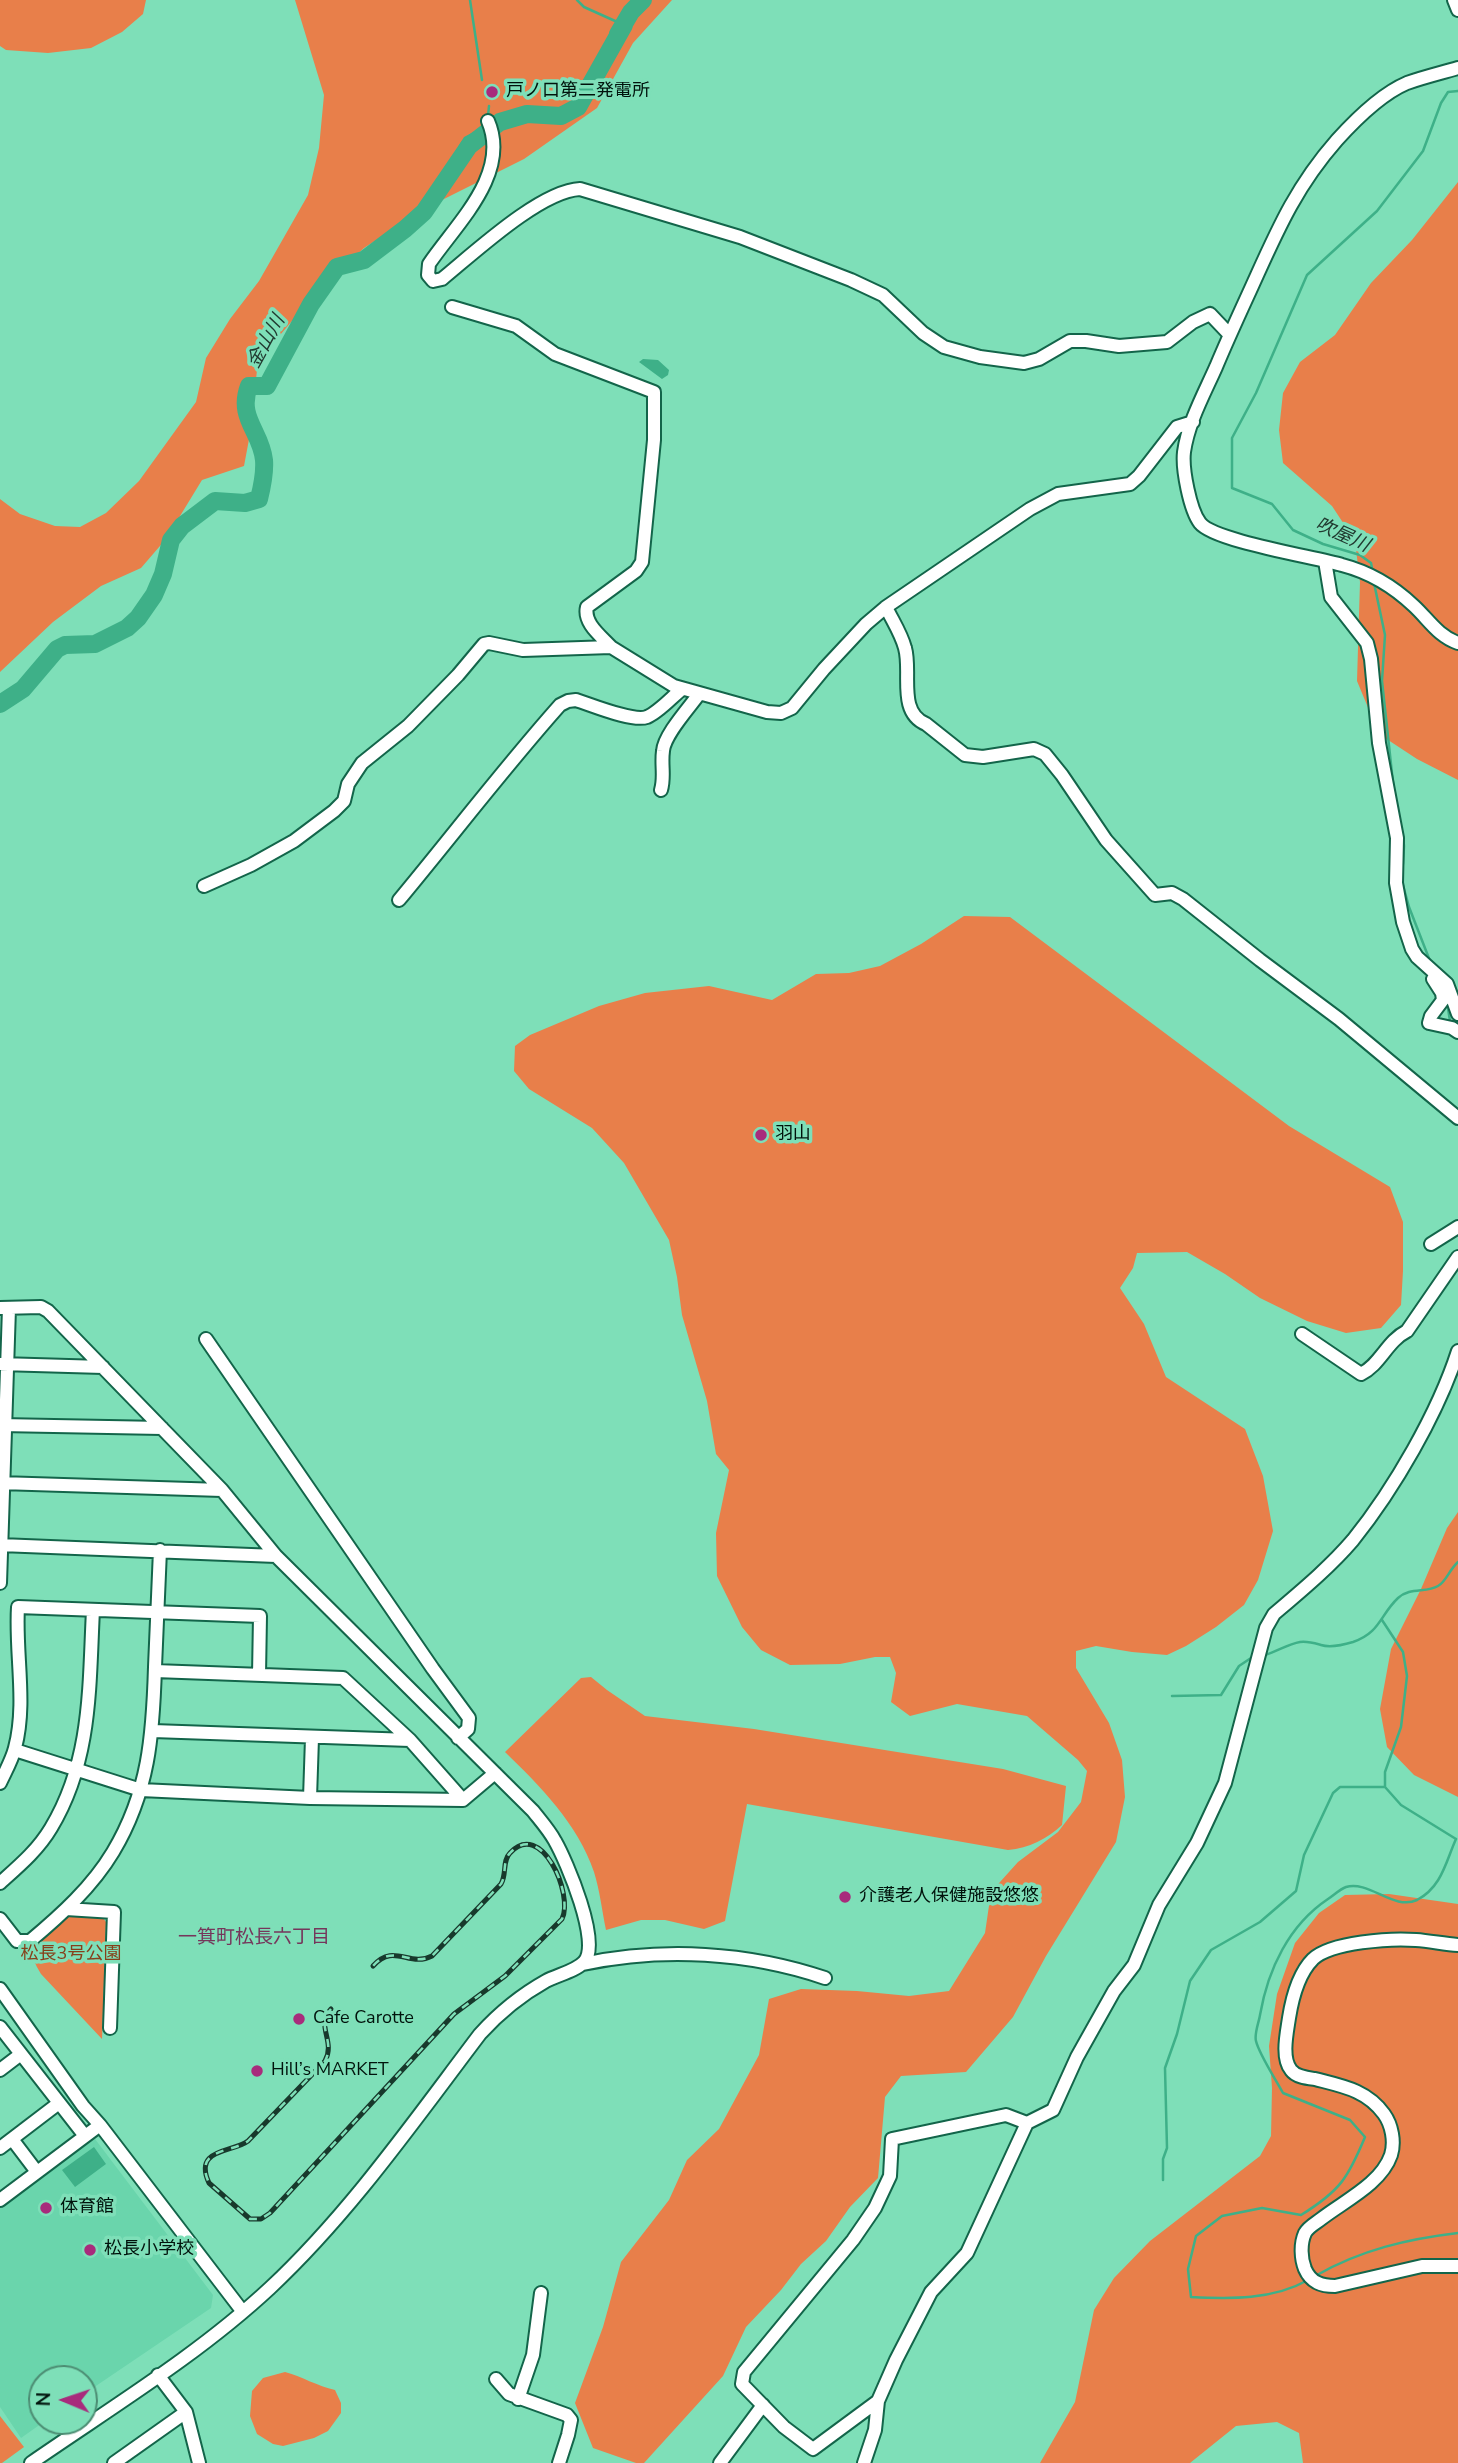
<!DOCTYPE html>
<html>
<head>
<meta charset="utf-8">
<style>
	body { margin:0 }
	#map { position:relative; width:1458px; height:2463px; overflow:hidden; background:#7edfb8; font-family:"Nunito Sans",sans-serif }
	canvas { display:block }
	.north { position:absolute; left:28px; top:2365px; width:70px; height:70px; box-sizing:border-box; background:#7edfb8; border:2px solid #4c8d73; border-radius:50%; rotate:272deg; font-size:19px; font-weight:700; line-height:28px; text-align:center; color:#01130c }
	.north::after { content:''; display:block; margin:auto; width:24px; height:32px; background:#a82b7c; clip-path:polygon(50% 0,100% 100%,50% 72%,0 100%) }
</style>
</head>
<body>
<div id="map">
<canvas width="1458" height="2463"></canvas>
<div class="north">N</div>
</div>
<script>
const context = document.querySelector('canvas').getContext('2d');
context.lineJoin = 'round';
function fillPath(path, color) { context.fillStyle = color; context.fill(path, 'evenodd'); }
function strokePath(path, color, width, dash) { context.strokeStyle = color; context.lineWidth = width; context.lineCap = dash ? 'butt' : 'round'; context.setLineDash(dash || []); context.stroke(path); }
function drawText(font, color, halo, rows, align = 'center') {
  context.font = font + ' "Nunito Sans","Noto Sans JP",sans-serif'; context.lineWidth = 7; context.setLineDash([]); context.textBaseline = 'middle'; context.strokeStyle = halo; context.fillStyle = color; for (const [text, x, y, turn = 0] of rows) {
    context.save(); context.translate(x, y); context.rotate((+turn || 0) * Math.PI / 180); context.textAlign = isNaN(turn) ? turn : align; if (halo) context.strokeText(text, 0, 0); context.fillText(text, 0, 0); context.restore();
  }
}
fillPath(new Path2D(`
	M95,2139L213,2295L211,2308L84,2394V2379H42V2421H45L21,2438L0,2407V2205Z`), '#6ad5ac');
fillPath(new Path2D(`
	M0,0H146L143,14L122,32L91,48L48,53L6,50L0,46Z
	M295,0H672L633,43L597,108L524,159L424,209L364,248L314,295L258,361L250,434L244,466L202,480L166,539L141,568L101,586L53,622L0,672V499L20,514L55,526L80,527L106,513L139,481L196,402L206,358L230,319L259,281L308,195L319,148L324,95Z
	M1458,182V780L1417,759L1379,734L1357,681L1360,582L1355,541L1332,506L1283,463L1279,430L1283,393L1300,362L1335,335L1371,283L1412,240Z
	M964,916L1010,917L1289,1126L1390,1187L1403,1222V1271L1401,1305L1381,1328L1346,1333L1307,1321L1260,1298L1225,1274L1187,1252L1137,1253L1133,1268L1120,1288L1144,1324L1166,1377L1245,1429L1263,1476L1273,1531L1258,1580L1244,1605L1216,1627L1186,1646L1167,1655L1132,1652L1096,1646L1076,1651V1668L1109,1723L1122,1760L1125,1797L1116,1842L1046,1956L1013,2017L966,2072L901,2076L885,2097L878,2178L850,2207L826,2241L801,2264L781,2290L746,2327L723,2376L644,2463H636L593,2448L575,2403L603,2327L621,2262L669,2200L687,2160L719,2129L759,2055L769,1999L801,1989L857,1991L909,1996L949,1991L985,1933L991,1892L1018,1862L1058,1832L1081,1802L1087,1771L1078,1760L1027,1716L957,1704L910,1716L891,1702L896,1673L890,1657H875L840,1664L790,1665L761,1650L742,1627L717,1576L716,1533L729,1470L716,1454L707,1401L682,1315L677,1277L669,1240L624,1163L592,1128L529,1089L514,1071L515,1046L530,1035L599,1006L645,993L709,986L772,1000L816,974L849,973L880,966L921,944Z
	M1458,1512V1797L1414,1775L1387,1747L1380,1709L1391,1649L1421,1589L1447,1528Z
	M591,1677L607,1690L645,1716L754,1729L1003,1769L1066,1786L1062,1825C1047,1839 1029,1848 1008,1850L747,1804L725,1921L704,1929L665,1920H641L606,1930C602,1911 600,1891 594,1872C578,1824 540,1786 505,1752L581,1678Z
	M1389,1894L1458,1904V2463H1303L1299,2433L1277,2422L1236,2426L1190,2463H1040L1075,2402L1094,2310L1114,2278L1150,2241L1260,2156L1271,2136L1272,2088L1269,2046L1277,1994L1295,1943L1319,1913L1345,1895Z
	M67,1914L101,1915L106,1922L102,2039L41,1974C35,1964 30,1955 34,1944Z
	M285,2372C303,2377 317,2386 335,2390L341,2403V2413L328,2431L314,2438L283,2446L273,2444L257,2434L250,2416L252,2391L263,2378Z
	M0,2416L24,2447L2,2463H0Z`), '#e87f4a');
fillPath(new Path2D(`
	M483,127L488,137L467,159L458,147L464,137Z
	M643,359L658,360L669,370L668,375L662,379L639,362Z
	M94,2147L106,2164L75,2187L62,2170Z`), '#3eb088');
strokePath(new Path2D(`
	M470,0L482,80
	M577,0L584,7L624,25
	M488,116L489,106
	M1373,573L1371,563L1360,555L1323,544L1293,530L1272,504L1232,488V438L1256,393L1307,275L1377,211L1423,151L1441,103L1448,92L1458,91
	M1374,583L1385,635L1382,681L1394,792
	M1403,864L1404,846L1403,836
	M1401,878L1409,907L1430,961
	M1447,1002L1450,1021L1458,1024
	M1382,1620L1403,1652L1407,1676L1401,1727L1385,1772V1787L1401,1805L1456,1839
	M1265,1655C1276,1652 1288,1644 1300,1642C1308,1641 1314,1643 1321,1645C1331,1648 1343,1645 1353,1642C1380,1633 1380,1615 1398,1598C1410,1587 1426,1593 1438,1586C1446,1582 1449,1570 1458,1562
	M1172,1696L1221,1695L1239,1666L1254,1656
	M1163,2180V2159L1167,2148L1165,2068L1177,2034L1190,1981L1211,1950L1260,1922L1296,1891L1304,1855L1333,1793L1340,1787H1385
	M1317,2275C1361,2250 1407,2239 1458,2233
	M1308,2280C1273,2300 1230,2299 1191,2297L1188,2269L1196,2236L1222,2216L1262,2208L1301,2215C1340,2191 1348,2178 1365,2137L1350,2120L1283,2093C1276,2080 1259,2054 1256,2041C1254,2034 1259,2022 1260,2015C1268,1969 1289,1925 1328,1899C1333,1896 1340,1889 1346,1887C1369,1880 1394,1911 1417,1900C1442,1887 1446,1861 1456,1839`), '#3eb088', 2.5);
strokePath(new Path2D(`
	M618,34L631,12L643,0
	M0,704L23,689L57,649L65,645L95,644L127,628L138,618L154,595L163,574L171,540L182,526L215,501L245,503L259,499C262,487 265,472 264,460C261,431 237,418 249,386H267L311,304L337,267L364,260L405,229L424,212L469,146L500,122L527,114L561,116L578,107L624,25`), '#3eb088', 18);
const minor = new Path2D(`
	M1454,0L1458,10
	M1458,68C1441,73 1424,77 1407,83C1381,94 1356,119 1337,140C1293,190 1275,236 1248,295C1237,319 1226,343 1216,367C1204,394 1188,423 1184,452C1182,469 1190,510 1200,523C1214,541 1315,557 1342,565C1369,572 1394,587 1414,606C1429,620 1438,636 1458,643
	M488,121C511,174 456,224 429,264L428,275L433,281L442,279C474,253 540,191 580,189L740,237L851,280L883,295L923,333L944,347L980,357L1024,363L1039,359L1070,341H1086L1119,346L1167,342L1193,322L1210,314L1229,334
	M452,307L516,326L555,354L654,392V440L642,562L636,571L587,607C583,623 601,636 611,647
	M1325,561L1331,597L1367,643L1371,659L1379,743L1397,838L1396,883L1403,922L1412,949L1417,957L1447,984L1458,1014
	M886,607C892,620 901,633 905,648C912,672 897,712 926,724L965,755L983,757L1034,749L1045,754L1062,775L1106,840L1155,895L1172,893L1183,899L1260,960L1339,1019L1458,1118
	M661,790C665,777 661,765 663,751C664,735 689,708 699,694
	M204,886L251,865L294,841L334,811L344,801L348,784L362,763L408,726L458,675L484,644L489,643L523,650L611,647L674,686L767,712L781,713L792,708L824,669L866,624L886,607L1030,509L1058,494L1130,484L1139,476L1177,427L1193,422
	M399,900C453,835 504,768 560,705L568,701L576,700C592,705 632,722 647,717C659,712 672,697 682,689
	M1433,979L1442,993L1443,1000L1431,1016L1429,1023L1452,1028L1458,1032
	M1431,1244L1458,1227
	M0,1308L41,1307L48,1311L222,1490L276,1556L533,1811C540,1820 549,1830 555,1841C566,1860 602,1944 584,1962C576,1971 557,1975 546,1981C521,1995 499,2013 480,2034C414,2121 350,2213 270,2288C198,2355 112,2407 31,2463
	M1302,1334L1361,1374C1380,1365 1387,1341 1407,1331L1458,1257
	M206,1339L433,1669L469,1718L468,1729L458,1738
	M0,1364L103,1367
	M0,1425L162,1428
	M0,1483L222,1490
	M0,1545L276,1556
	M0,1583L9,1308
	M155,1671L343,1678L410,1740L463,1800
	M153,1731L410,1740
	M15,1750L141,1790L310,1798L463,1800L495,1773
	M0,1783C5,1772 12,1760 15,1748C27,1703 15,1653 18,1607L260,1616L259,1675
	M310,1798L312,1738
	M0,1883C19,1866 38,1850 51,1828C92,1760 89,1686 93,1610
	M66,1909L114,1912L110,2028
	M0,1919L17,1941H30C61,1915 92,1887 113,1852C149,1792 153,1735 155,1667C157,1628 158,1589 160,1550
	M1458,1945C1444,1944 1430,1941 1416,1940C1391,1938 1331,1942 1313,1959C1298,1974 1292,1999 1289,2018C1287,2032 1281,2058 1291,2070C1296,2077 1307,2078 1315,2079C1342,2086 1367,2090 1384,2114C1392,2125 1395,2142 1391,2155C1381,2184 1344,2201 1321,2219C1316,2223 1308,2227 1305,2233C1300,2244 1301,2259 1305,2269C1311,2283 1322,2286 1335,2286L1422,2266H1458
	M583,1964C663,1947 748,1952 825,1978
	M0,1989L83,2106L100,2125L243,2312
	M0,2027L85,2136
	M0,2070L21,2054
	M12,2139L37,2172
	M0,2148L59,2103
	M0,2200L100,2125
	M158,2375L186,2412L199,2463
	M496,2379L509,2394L567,2415L571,2420L568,2435L559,2463
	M518,2399L533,2355L541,2293
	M878,2401L813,2449L784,2427L742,2384L744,2372L853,2240L875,2208L890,2176L892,2139L1006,2115L1027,2123
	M114,2463L186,2412
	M720,2463L763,2405
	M864,2463L875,2430L878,2401L896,2360L931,2292L967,2253L1027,2123L1053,2110L1077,2057L1114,1991L1134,1965L1159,1905L1197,1843L1225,1783L1266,1628L1274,1614C1301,1591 1330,1567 1353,1540C1394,1489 1438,1413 1458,1351`);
strokePath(minor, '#13654a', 16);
strokePath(minor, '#fff', 12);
const rail = new Path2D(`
	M331,2009C315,2026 336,2041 325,2061L248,2141C232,2153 193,2148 209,2183L250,2219H261L270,2213L454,2014L505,1976L562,1919C574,1894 541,1819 510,1853C502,1861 507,1874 501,1884L432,1956C409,1968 394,1942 373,1966`);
strokePath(rail, '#18392c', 5);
strokePath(rail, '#7edfb8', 2.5, [8]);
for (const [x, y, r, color] of [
	[492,92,7,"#a82b7c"],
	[761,1135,7,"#a82b7c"],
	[845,1897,7,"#a82b7c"],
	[299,2019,7,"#a82b7c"],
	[257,2071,7,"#a82b7c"],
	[46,2208,7,"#a82b7c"],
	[90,2250,7,"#a82b7c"]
]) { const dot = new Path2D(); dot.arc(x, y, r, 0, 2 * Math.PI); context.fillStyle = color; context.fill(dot); strokePath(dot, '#7edfb8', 2.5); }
drawText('18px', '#01130c', '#7edfb8', [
	["戸ノ口第二発電所",506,92],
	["羽山",775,1135],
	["介護老人保健施設悠悠",859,1897],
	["Cafe Carotte",313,2019],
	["Hill’s MARKET",271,2071],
	["体育館",60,2208],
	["松長小学校",104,2250]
], 'left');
drawText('18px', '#86401b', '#7edfb8', [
	["松長3号公園",71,1955]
]);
drawText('italic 19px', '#213a30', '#7edfb8', [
	["金山川",267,342,-61],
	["吹屋川",1342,536,24]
]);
drawText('19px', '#75365b', '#7edfb8', [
	["一箕町松長六丁目",254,1938]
]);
</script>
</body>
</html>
